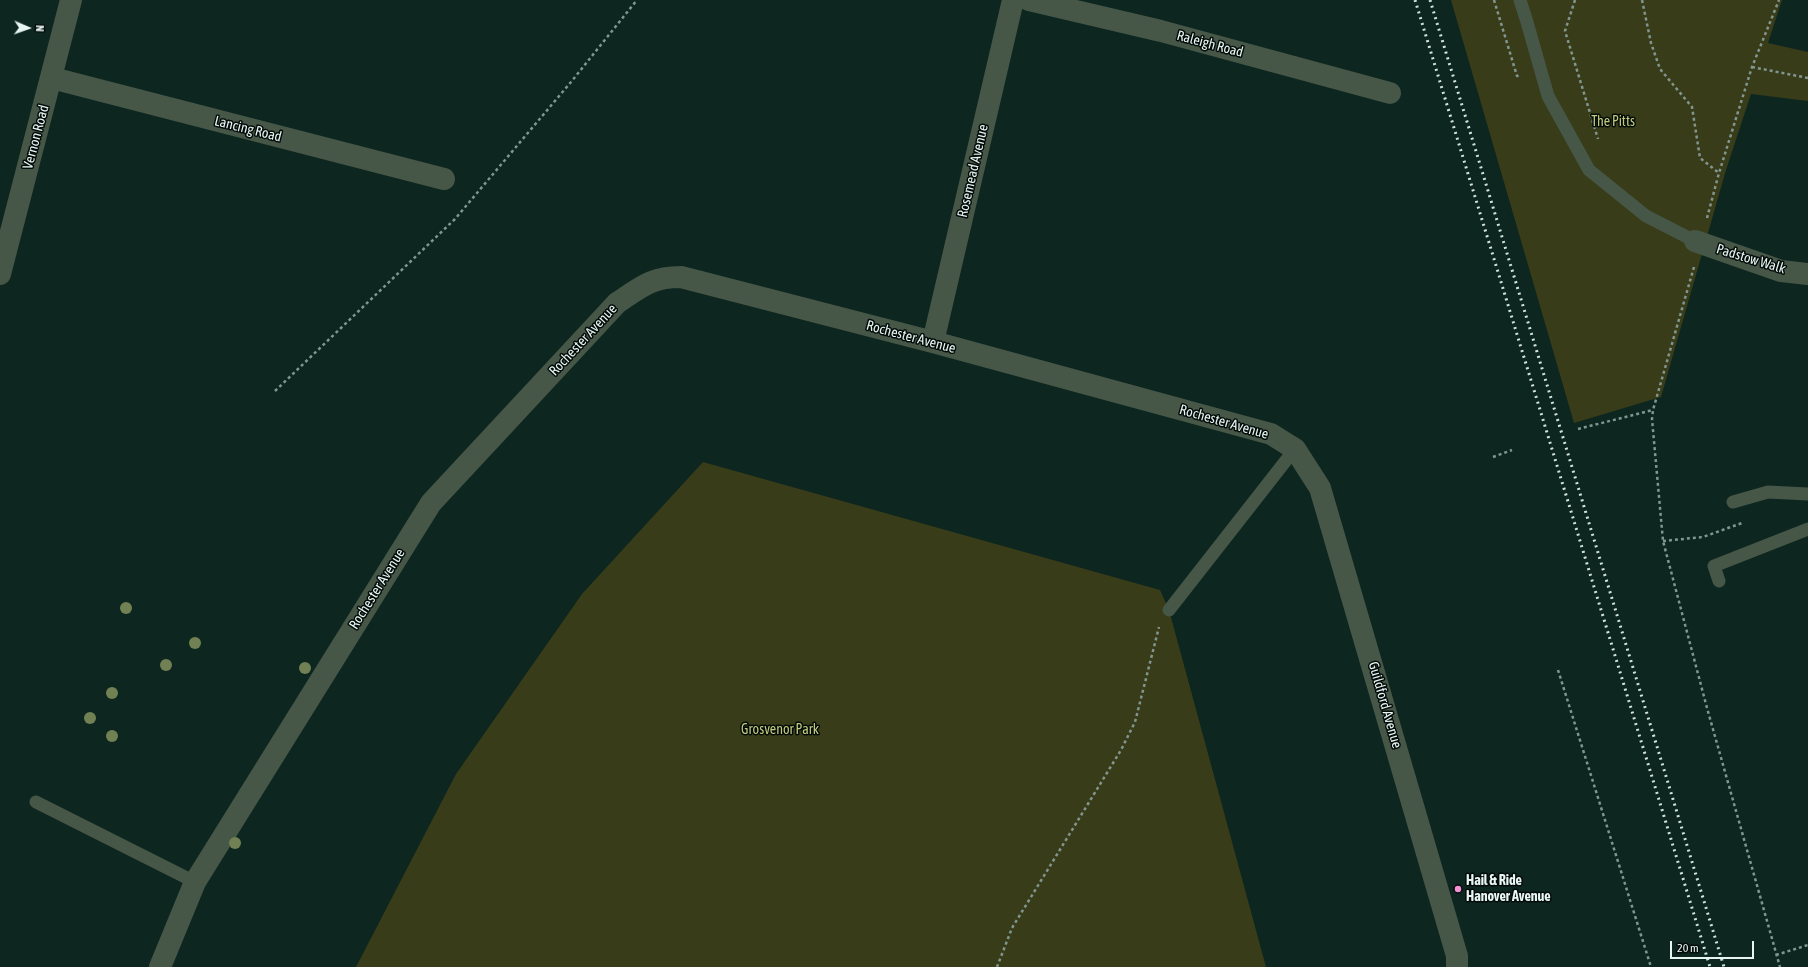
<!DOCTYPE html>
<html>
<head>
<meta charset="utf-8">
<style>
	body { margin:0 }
	#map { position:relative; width:1808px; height:967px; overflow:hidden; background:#0d2620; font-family:"Asap Condensed",sans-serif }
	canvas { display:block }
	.north { position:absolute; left:8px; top:8px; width:40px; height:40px; -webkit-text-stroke:3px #040c0a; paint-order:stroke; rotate:92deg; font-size:11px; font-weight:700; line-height:16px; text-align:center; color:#e7f6f2 }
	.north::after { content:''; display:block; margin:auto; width:14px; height:18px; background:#e7f6f2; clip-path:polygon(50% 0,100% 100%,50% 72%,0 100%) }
	.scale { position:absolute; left:1670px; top:941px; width:84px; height:18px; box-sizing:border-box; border:2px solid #e7f6f2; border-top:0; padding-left:5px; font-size:12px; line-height:14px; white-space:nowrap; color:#e7f6f2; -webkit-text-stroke:3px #040c0a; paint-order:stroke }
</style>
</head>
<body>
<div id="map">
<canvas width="1808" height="967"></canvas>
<div class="north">N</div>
<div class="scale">20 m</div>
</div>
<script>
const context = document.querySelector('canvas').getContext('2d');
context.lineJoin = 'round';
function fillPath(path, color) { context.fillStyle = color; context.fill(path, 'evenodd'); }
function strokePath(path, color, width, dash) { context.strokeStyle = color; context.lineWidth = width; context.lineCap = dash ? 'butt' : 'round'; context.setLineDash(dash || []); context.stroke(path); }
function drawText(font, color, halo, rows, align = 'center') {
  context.font = font + ' "Asap Condensed",sans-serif'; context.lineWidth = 3; context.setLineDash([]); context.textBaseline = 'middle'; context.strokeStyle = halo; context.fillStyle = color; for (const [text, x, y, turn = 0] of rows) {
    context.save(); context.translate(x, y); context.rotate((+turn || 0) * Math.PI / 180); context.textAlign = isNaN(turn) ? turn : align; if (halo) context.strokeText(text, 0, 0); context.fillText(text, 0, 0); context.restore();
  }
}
fillPath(new Path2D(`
	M1451,0H1782L1768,43L1808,52V101L1751,94L1726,170L1661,397L1574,423Z
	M703,462L1160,590L1169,610L1266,967H356L456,774L582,594Z`), '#383c18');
strokePath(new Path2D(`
	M1494,0L1517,76L1521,75
	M1575,0L1565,31L1598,139
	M1642,0L1651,43L1660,69L1692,107L1700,158L1719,173
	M1752,67L1808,78
	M1707,218L1719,173L1752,67L1779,0
	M1694,267L1653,410L1652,419L1663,541L1707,708L1780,967
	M275,391L455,219L571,82L637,0
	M1578,429L1653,410
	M1493,457L1512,450
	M1663,541L1703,537L1742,523
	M1558,670L1651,967
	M1776,955L1808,945
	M997,967L1012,928L1121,750L1135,722L1159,627`), '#829691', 2.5, [3, 3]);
strokePath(new Path2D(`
	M1520,0L1527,22L1548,96L1589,170L1646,216L1695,241
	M1733,502L1768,492L1808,494
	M1719,581L1714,566L1808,529
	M1169,610L1295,449
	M36,802L195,882`), '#465647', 13);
strokePath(new Path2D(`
	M1029,0L1161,31L1390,93
	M52,78L444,179
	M1695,241L1781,271L1808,274
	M0,274L71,0
	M933,342L1013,0
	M160,967L195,882L431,503L617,303C641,287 651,277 681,277L933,342L1271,434L1295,449L1320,488L1457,956V967`), '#465647', 22);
strokePath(new Path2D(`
	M1415,0L1710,967
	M1430,0L1724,967`), '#d1e1dd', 3, [2, 4]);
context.fillStyle = '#718153';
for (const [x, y] of [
	[126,608],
	[195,643],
	[166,665],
	[305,668],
	[112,693],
	[90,718],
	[112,736],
	[235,843]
]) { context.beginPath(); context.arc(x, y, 6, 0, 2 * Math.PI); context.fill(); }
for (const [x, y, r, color] of [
	[1458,889,4,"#f291d6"]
]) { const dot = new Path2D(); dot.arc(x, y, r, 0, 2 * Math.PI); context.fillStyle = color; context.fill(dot); strokePath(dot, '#040c0a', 1.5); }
drawText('14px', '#e7f6f2', '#040c0a', [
	["Raleigh Road",1210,44,15],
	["Lancing Road",248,129,14],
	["Vernon Road",36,137,-75],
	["Rosemead Avenue",973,171,-77],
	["Padstow Walk",1751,259,17],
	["Rochester Avenue",911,337,15],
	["Rochester Avenue",583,340,-47],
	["Rochester Avenue",1224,422,16],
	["Rochester Avenue",377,589,-58],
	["Guildford Avenue",1385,705,74]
]);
drawText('14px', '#c2cb7c', '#040c0a', [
	["The Pitts",1613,122],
	["Grosvenor Park",780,730]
]);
drawText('bold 14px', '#e7f6f2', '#040c0a', [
	["Hail & Ride",1466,881],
	["Hanover Avenue",1466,897]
], 'left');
</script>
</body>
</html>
